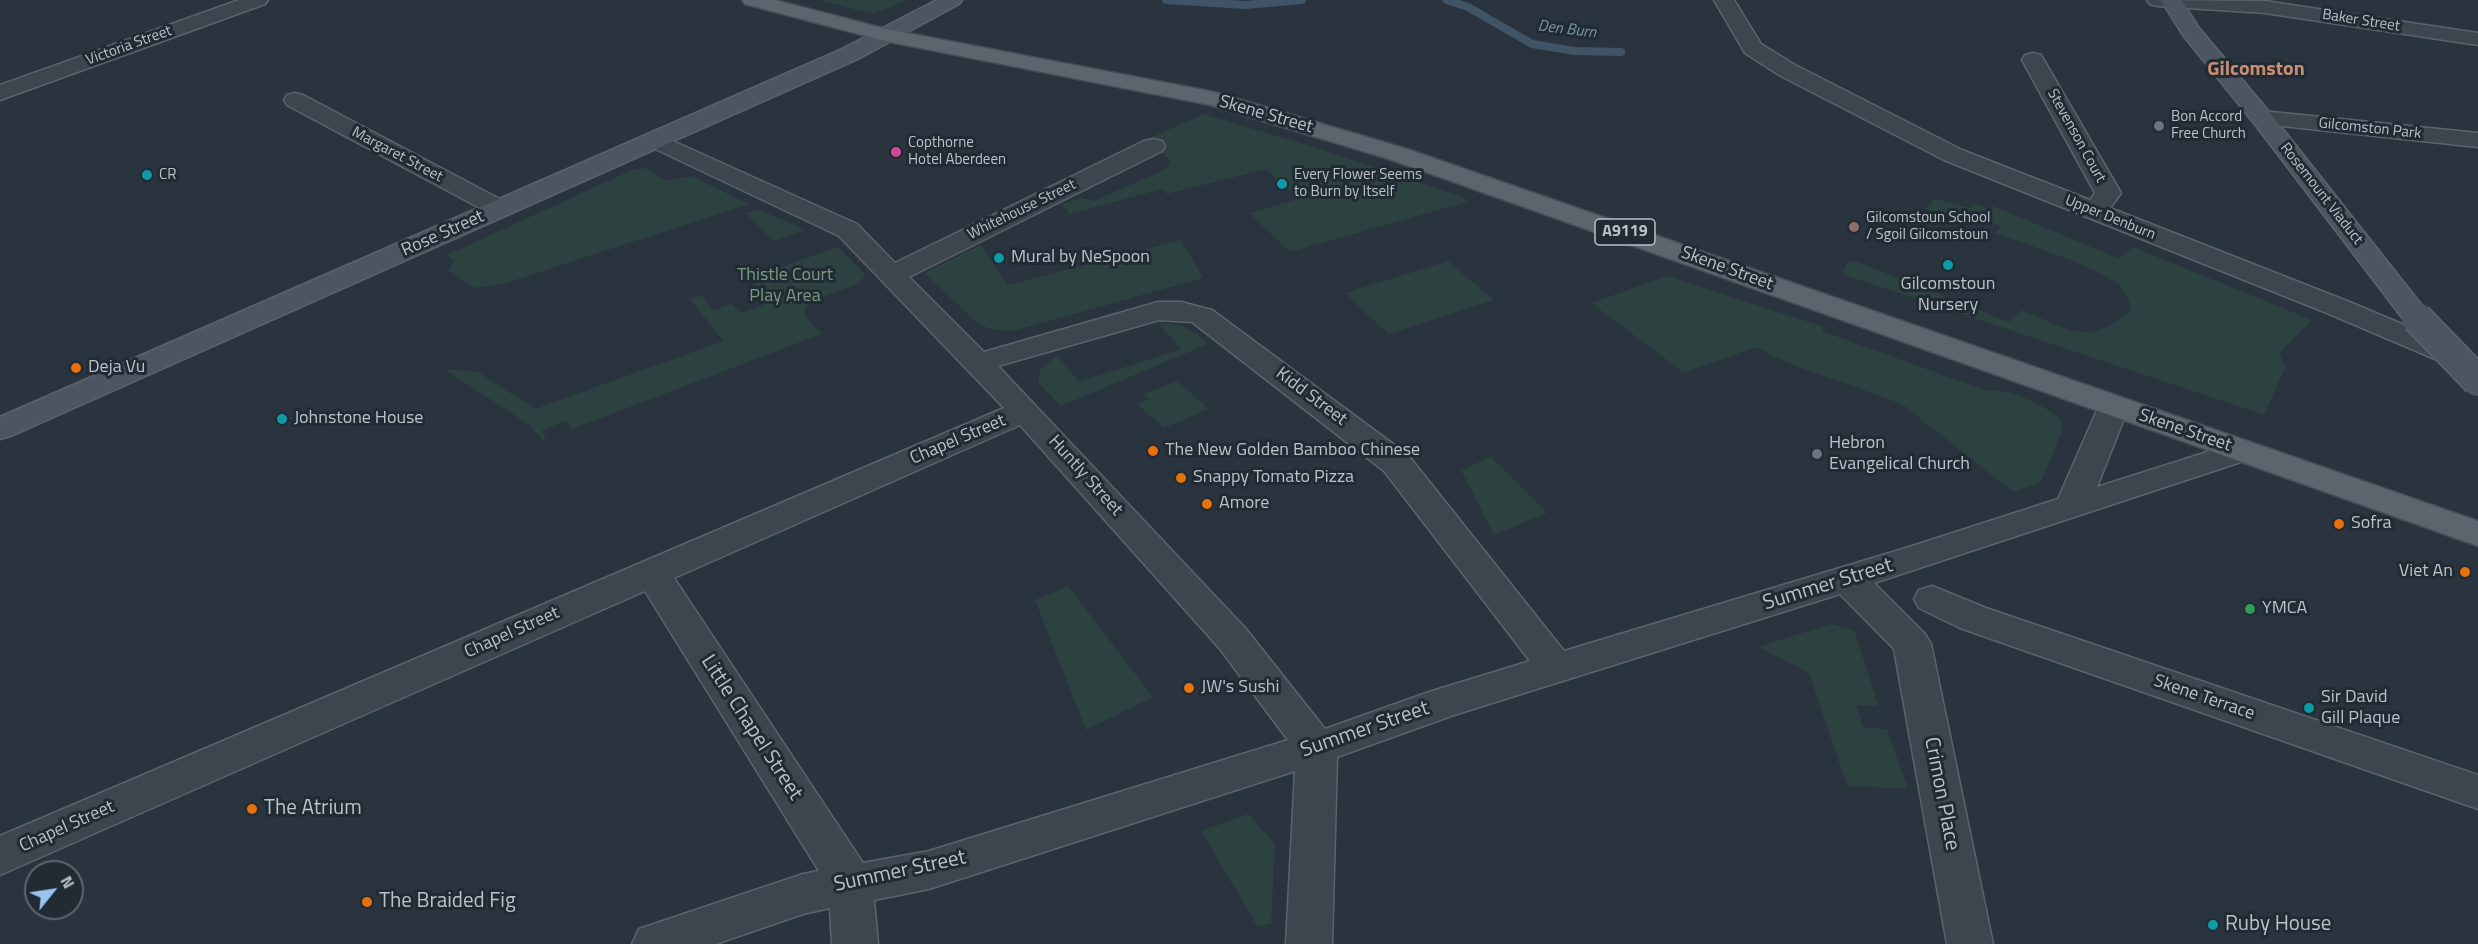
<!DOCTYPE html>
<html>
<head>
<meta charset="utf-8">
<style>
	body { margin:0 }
	#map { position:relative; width:2478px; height:944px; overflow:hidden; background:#29343e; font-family:"Titillium Web",sans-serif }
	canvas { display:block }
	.north { position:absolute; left:24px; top:860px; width:60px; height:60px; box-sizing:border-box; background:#212b34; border:2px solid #5e6770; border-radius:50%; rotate:60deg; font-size:16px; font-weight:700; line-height:24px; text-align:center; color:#b9c1c9 }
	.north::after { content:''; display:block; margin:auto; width:21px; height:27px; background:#9ac4ed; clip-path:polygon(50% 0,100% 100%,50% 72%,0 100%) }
</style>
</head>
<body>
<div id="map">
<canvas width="2478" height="944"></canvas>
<div class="north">N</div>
</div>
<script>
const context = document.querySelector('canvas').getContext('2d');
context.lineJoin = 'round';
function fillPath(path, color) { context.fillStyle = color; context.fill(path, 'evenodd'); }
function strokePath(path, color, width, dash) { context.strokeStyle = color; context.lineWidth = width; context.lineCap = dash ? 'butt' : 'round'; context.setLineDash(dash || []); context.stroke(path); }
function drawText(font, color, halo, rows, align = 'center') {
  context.font = font + ' "Titillium Web",sans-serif'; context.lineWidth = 6; context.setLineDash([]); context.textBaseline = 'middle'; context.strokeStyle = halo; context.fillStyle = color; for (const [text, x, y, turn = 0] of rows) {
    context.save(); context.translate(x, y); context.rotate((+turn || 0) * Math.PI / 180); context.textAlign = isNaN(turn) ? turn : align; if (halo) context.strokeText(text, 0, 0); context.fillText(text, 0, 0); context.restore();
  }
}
fillPath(new Path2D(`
	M819,0H907L873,14Z
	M1203,114L1317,148L1462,197L1467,202L1290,252L1249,213L1298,199L1266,169L1167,194L1162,189L1070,214L1062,204L1082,198L1094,201L1164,170L1170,164L1169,158L1155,150L1162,146L1148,139Z
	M646,168L667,181L692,176L749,204L506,283L475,288L448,270L455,261L447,255L634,169Z
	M1936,199L1969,208L1975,203L1990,209L1993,206L2118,258L2133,247L2312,320L2280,353L2285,368L2264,415L1842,274L1848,261H1855L2009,322L2021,310C2067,328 2088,348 2131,311C2130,302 2127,293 2120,286C2101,267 2023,244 1995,233L2001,226L1963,212L1954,218L1925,209Z
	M758,209L805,230L773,241L746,213Z
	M1181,240L1203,278L1013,331L991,329L980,325L924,273L980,245L1008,285Z
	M838,247L866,275C851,294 820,290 805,309V317L822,334L572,429L566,421L542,430L546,438L542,440L531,426L444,369L478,372L535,409L723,341L690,299L701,295L713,310L732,304L741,313L763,305L751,289L756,283L765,280L761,274Z
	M1448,261L1494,300L1388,334L1345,293Z
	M1668,276L1824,327L1822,331L1987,391C2008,387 2048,406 2063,422L2061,433L2041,482L2013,492L1902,404L1785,362L1756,347L1684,373L1591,303Z
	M1158,323C1181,323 1191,328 1208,344L1061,406L1038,383L1040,370L1057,355L1079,382L1181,349Z
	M1177,381L1209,409L1164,428L1137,404L1149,399L1144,394Z
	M1491,457L1547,513L1494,535L1461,470Z
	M1068,586L1153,697L1086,730L1035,600Z
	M1831,624L1854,630L1879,707L1857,705L1863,727L1887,729L1908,789L1847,786L1809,673L1758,647Z
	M1248,814L1275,844L1271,924L1257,926L1201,831Z`), '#2c4140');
strokePath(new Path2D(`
	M1166,0L1246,5L1302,0
	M1447,0L1468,7L1532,44L1575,51L1621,52`), '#415466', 8);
const street = new Path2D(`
	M239,0H268L265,4L0,100V85Z
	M1714,0H1734L1761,44L1795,65L1962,150L2090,200L2095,193L2022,60L2025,55L2033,53L2041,55L2121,193L2110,208L2347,301L2471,353L2475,359L2471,365L2460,368L2449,365L2327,313L1944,160L1779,75L1745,53Z
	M2147,0L2265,1L2478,33V45L2265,13L2157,6L2150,4Z
	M295,93L303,95L509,204L513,209L509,214L500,217L491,214L287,105L284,100L287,95Z
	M2262,111L2478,133V147L2254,123L2250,118L2254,113Z
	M655,133L857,224L895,263L1144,141L1153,139L1162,141L1165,146L1162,151L909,277L984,352L1158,302H1181L1212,310L1408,455L1564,651L1906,548L2058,499L2102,399L2113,396L2124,399L2129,406L2097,487L2242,441L2253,444L2258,451L2253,458L1874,583L1925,634L1931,644L1993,944H1947L1894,649L1840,594L1454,715L1337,757L1332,944H1286L1295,771L929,889L874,900L878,944H832L830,908L803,914L716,944H632L639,929L803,874L819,871L645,591L0,875V836L1004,408L839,236L647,145L643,140L647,135ZM1159,320L1192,322L1384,471L1530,661L1429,692L1325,729L1246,629L998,366ZM1020,425L1220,649L1288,740L929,851L863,863L674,578Z
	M1932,586L1986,608L2478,775V809L1960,628L1919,608L1914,599L1919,590Z`);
const secondary = new Path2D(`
	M937,0H962L959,4L858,59L11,436L0,439V417L842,49Z
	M2161,0H2181L2199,28L2270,113L2427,312L2431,318L2427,324L2417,327L2407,324L2254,123L2183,35Z`);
const primary = new Path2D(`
	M742,0H775L886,29L1214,92L1407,149L2478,521V546L1389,159L1210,105L885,41L745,4Z`);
strokePath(street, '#5a646c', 3);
strokePath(secondary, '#5a646c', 3);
strokePath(primary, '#464f58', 3);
fillPath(street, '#3d464f');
fillPath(secondary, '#4b5661');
fillPath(primary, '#5b656e');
const secondaryBridge = new Path2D(`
	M2417,318L2478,381`);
strokePath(secondaryBridge, '#5a646c', 33, []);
strokePath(secondaryBridge, '#4b5661', 30);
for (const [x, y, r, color] of [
	[2159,126,6,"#6b7280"],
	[896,152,6,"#d1479c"],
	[147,175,6,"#0f9aa8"],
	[1282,184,6,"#0f9aa8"],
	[1854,227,6,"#8d6e63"],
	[999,258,6,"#0f9aa8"],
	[1948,265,6,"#0f9aa8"],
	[76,368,6,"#e8710a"],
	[282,419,6,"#0f9aa8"],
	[1153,451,6,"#e8710a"],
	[1817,454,6,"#6b7280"],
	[1181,478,6,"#e8710a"],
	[1207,504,6,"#e8710a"],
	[2339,524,6,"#e8710a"],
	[2465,572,6,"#e8710a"],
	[2250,609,6,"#2e9e5b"],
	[1189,688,6,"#e8710a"],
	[2309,708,6,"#0f9aa8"],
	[252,809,6,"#e8710a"],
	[367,902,6,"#e8710a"],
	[2213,925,6,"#0f9aa8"]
]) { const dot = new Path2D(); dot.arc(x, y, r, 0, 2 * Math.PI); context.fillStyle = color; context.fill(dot); strokePath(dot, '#212b34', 2); }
drawText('15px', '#b9c1c9', '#212b34', [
	["Baker Street",2361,21,9],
	["Victoria Street",129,46,-20],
	["Gilcomston Park",2370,129,6],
	["Stevenson Court",2076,136,61],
	["Margaret Street",397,155,28],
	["Rosemount Viaduct",2321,194,52],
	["Whitehouse Street",1022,210,-26],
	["Upper Denburn",2110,218,22]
]);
drawText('15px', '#b9c1c9', '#212b34', [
	["Bon Accord",2171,117],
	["Free Church",2171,134],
	["Copthorne",908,143],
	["Hotel Aberdeen",908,160],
	["CR",159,175],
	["Every Flower Seems",1294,175],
	["to Burn by Itself",1294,192],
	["Gilcomstoun School",1866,218],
	["/ Sgoil Gilcomstoun",1866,235]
], 'left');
drawText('italic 16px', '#7d95a9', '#212b34', [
	["Den Burn",1567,30,7]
]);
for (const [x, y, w] of [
	[1625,232,60]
]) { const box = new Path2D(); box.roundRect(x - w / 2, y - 13, w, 26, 4.5); context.fillStyle = '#212b34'; context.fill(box); strokePath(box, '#b9c1c9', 1.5); }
drawText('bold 16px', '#b9c1c9', null, [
	["A9119",1625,232]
]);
drawText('18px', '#b9c1c9', '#212b34', [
	["Skene Street",1266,115,16],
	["Rose Street",443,234,-24],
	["Skene Street",1727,269,20],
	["Kidd Street",1311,397,37],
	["Skene Street",2185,431,19],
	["Chapel Street",958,440,-23],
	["Huntly Street",1085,476,48],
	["Chapel Street",512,633,-24],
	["Skene Terrace",2204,698,19],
	["Chapel Street",67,827,-24]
]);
drawText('18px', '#b9c1c9', '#212b34', [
	["Mural by NeSpoon",1011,258],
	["Gilcomstoun",1948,285,"center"],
	["Nursery",1948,306,"center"],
	["Deja Vu",88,368],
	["Johnstone House",294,419],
	["Hebron",1829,444],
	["Evangelical Church",1829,465],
	["The New Golden Bamboo Chinese",1165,451],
	["Snappy Tomato Pizza",1193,478],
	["Amore",1219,504],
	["Sofra",2351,524],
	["Viet An",2453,572,"right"],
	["YMCA",2262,609],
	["JW's Sushi",1201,688],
	["Sir David",2321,698],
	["Gill Plaque",2321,719]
], 'left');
drawText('18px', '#7a9c7e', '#212b34', [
	["Thistle Court",785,276],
	["Play Area",785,297]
]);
drawText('bold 20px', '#ca8f73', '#212b34', [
	["Gilcomston",2256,70]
]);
drawText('21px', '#b9c1c9', '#212b34', [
	["Summer Street",1828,585,-17],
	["Little Chapel Street",751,728,57],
	["Summer Street",1365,730,-19],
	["Crimon Place",1941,794,79],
	["Summer Street",900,872,-12]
]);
drawText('21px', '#b9c1c9', '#212b34', [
	["The Atrium",264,809],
	["The Braided Fig",379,902],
	["Ruby House",2225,925]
], 'left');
</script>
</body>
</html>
